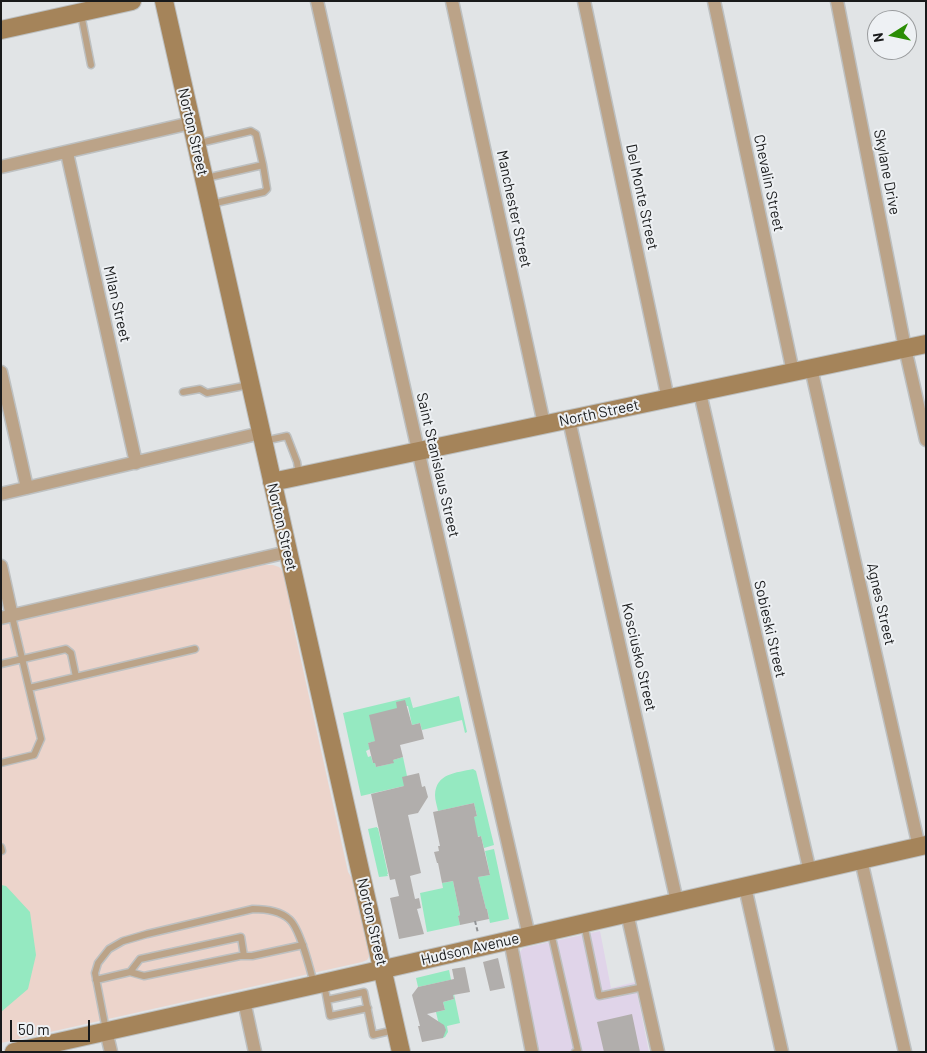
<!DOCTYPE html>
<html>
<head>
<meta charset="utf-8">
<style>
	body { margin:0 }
	#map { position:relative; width:927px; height:1053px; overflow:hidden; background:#e1e4e6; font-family:Barlow,sans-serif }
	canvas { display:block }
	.frame { position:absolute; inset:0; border:2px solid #191a1b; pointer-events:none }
	.north { position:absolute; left:867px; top:10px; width:50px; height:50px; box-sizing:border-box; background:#eef1f4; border:1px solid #999b9d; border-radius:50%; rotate:260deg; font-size:14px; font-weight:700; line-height:20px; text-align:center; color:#191a1b }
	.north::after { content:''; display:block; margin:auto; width:18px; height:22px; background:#2a8d05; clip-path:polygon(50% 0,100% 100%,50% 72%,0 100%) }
	.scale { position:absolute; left:10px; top:1020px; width:80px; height:22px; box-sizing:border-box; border:2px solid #191a1b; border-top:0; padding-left:6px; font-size:15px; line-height:18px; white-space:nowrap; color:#191a1b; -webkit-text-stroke:4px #eef1f4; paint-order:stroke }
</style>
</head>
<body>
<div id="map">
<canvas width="927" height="1053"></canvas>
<div class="frame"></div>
<div class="north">N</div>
<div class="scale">50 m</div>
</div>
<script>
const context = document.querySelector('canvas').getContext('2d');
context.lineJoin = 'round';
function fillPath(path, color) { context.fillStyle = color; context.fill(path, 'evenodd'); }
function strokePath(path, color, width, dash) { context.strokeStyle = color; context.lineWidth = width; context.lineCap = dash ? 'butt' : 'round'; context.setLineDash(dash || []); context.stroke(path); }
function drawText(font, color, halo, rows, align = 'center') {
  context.font = font + ' Barlow,sans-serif'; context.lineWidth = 4; context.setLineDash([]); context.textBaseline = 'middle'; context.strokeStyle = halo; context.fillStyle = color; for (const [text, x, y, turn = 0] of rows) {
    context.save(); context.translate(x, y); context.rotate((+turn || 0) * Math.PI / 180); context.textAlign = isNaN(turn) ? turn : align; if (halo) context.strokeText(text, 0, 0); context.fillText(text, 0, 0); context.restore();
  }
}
fillPath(new Path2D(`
	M600,931L611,988L635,982L649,1052H538L517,956L523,948Z`), '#e0d4e9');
fillPath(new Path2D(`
	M264,565H273L279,567L283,571L291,599L290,611L348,872L355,883L370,949V955L367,960L362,962L1,1043V625Z`), '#ecd4cb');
fillPath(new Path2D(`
	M459,696L467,732L465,733L462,720L422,730L420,723L412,725L408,706L397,708L376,741L368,743L370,749L366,751L368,757L371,756L373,763H375L376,767L393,763V760L403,757L407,776L404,786L361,796L343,713L410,697L413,708Z
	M473,769L476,771L494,845L484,848L481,836L472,838L474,817L477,816L474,803L438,811C437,806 435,800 435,795C436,773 456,773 473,769Z
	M377,827V828H378L388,874H387L388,876L379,877L368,829Z
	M494,849L509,919L490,923L487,909H486L478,877L490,875L485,851Z
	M453,881L460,915L458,916L460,925L427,932L420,893L443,888L442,883Z
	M1,885L6,886L30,912L36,955L28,989L1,1012Z
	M449,970L460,1023L447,1026L448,1032L445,1037L442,1038L436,1012L445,1010L443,1002L454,999L450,980L418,987L416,978Z`), '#95e9c1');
fillPath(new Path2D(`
	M405,700L412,725L420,723L424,739L400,745L403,757L393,760L394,763L376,767L375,763H373L368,743L375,741L369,715L397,708L396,702Z
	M419,773L422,787L425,786L428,797L418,813L408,815L421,873L410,876L415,899L419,898L421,908L417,909L424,934L399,939L390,898L399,896L395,879L390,880L371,794L404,786L402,777Z
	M474,803L477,816L474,817L478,837L481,836L490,875L478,877L486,909H487L489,919L460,925L458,916L460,915L453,881L442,883L438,863H437L434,852L439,851L438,846H440L433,812Z
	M498,958L505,988L490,991L483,962Z
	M465,967L470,992L453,995L454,999L443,1002L445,1010L427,1014L444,1025L446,1030L443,1038L422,1042L418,1026H420L412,995L418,987L454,979L452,969Z
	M632,1014L640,1052H604L597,1022Z`), '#b1aeac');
const lane = new Path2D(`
	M81,14L91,65
	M196,144L251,131L256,134L263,165L267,189L264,192L211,204
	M206,178L263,165
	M183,392L200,389L207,393L249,385
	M264,441L287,436L297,462L299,475
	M1,664L66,649L71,653L76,677
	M29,688L195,649
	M1,763L34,755L41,739L12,616
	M1,847L2,851
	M584,924L599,996L644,987
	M551,933L578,1051L575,1052
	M130,972L140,959L241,937L244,956
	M96,980L130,972L144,976L240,956H252L303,945
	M324,984L330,1016L368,1008
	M327,1000L364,992L373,1035L394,1030
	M106,1030L95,973L98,963L109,949L123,941L147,934L253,909C265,909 280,911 289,919C300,928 310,969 314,984`);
const street = new Path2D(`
	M317,1L418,450L529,936
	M452,1L544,424
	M584,1L668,399
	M714,1L793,372
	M837,1L905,348L926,440
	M67,153L136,463
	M1,167L191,123
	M811,368L919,847
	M1,372L27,488
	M700,393L810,872
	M569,420L677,902
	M1,494L261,433
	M1,566L12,616
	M1,618L288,552
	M861,860L905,1052
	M745,887L782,1052
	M627,913L658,1052
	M510,940L532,1052
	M244,1001L255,1052
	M106,1031L111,1052`);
const secondary = new Path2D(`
	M164,1L401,1052
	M1,30L132,1
	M272,482C490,435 708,391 926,344
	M14,1052L323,983L926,845`);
strokePath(lane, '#bdc0c1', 9);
strokePath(street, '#bdc0c1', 15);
strokePath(secondary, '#bdc0c1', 20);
strokePath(new Path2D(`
	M475,921L478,933`), '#909294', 2, [4, 2.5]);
strokePath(lane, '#bba388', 6);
strokePath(street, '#bba388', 12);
strokePath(secondary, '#a5845a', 18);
drawText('15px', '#191a1b', '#eef1f4', [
	["Norton Street",193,132,77],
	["Skylane Drive",887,172,79],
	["Chevalin Street",769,183,78],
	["Del Monte Street",642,197,78],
	["Manchester Street",514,209,78],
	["Milan Street",117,304,77],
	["North Street",599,413,-12],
	["Saint Stanislaus Street",438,465,77],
	["Norton Street",282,527,77],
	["Agnes Street",881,604,77],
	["Sobieski Street",770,629,77],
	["Kosciusko Street",639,657,77],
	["Norton Street",372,922,77],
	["Hudson Avenue",470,949,-13]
]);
</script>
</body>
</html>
